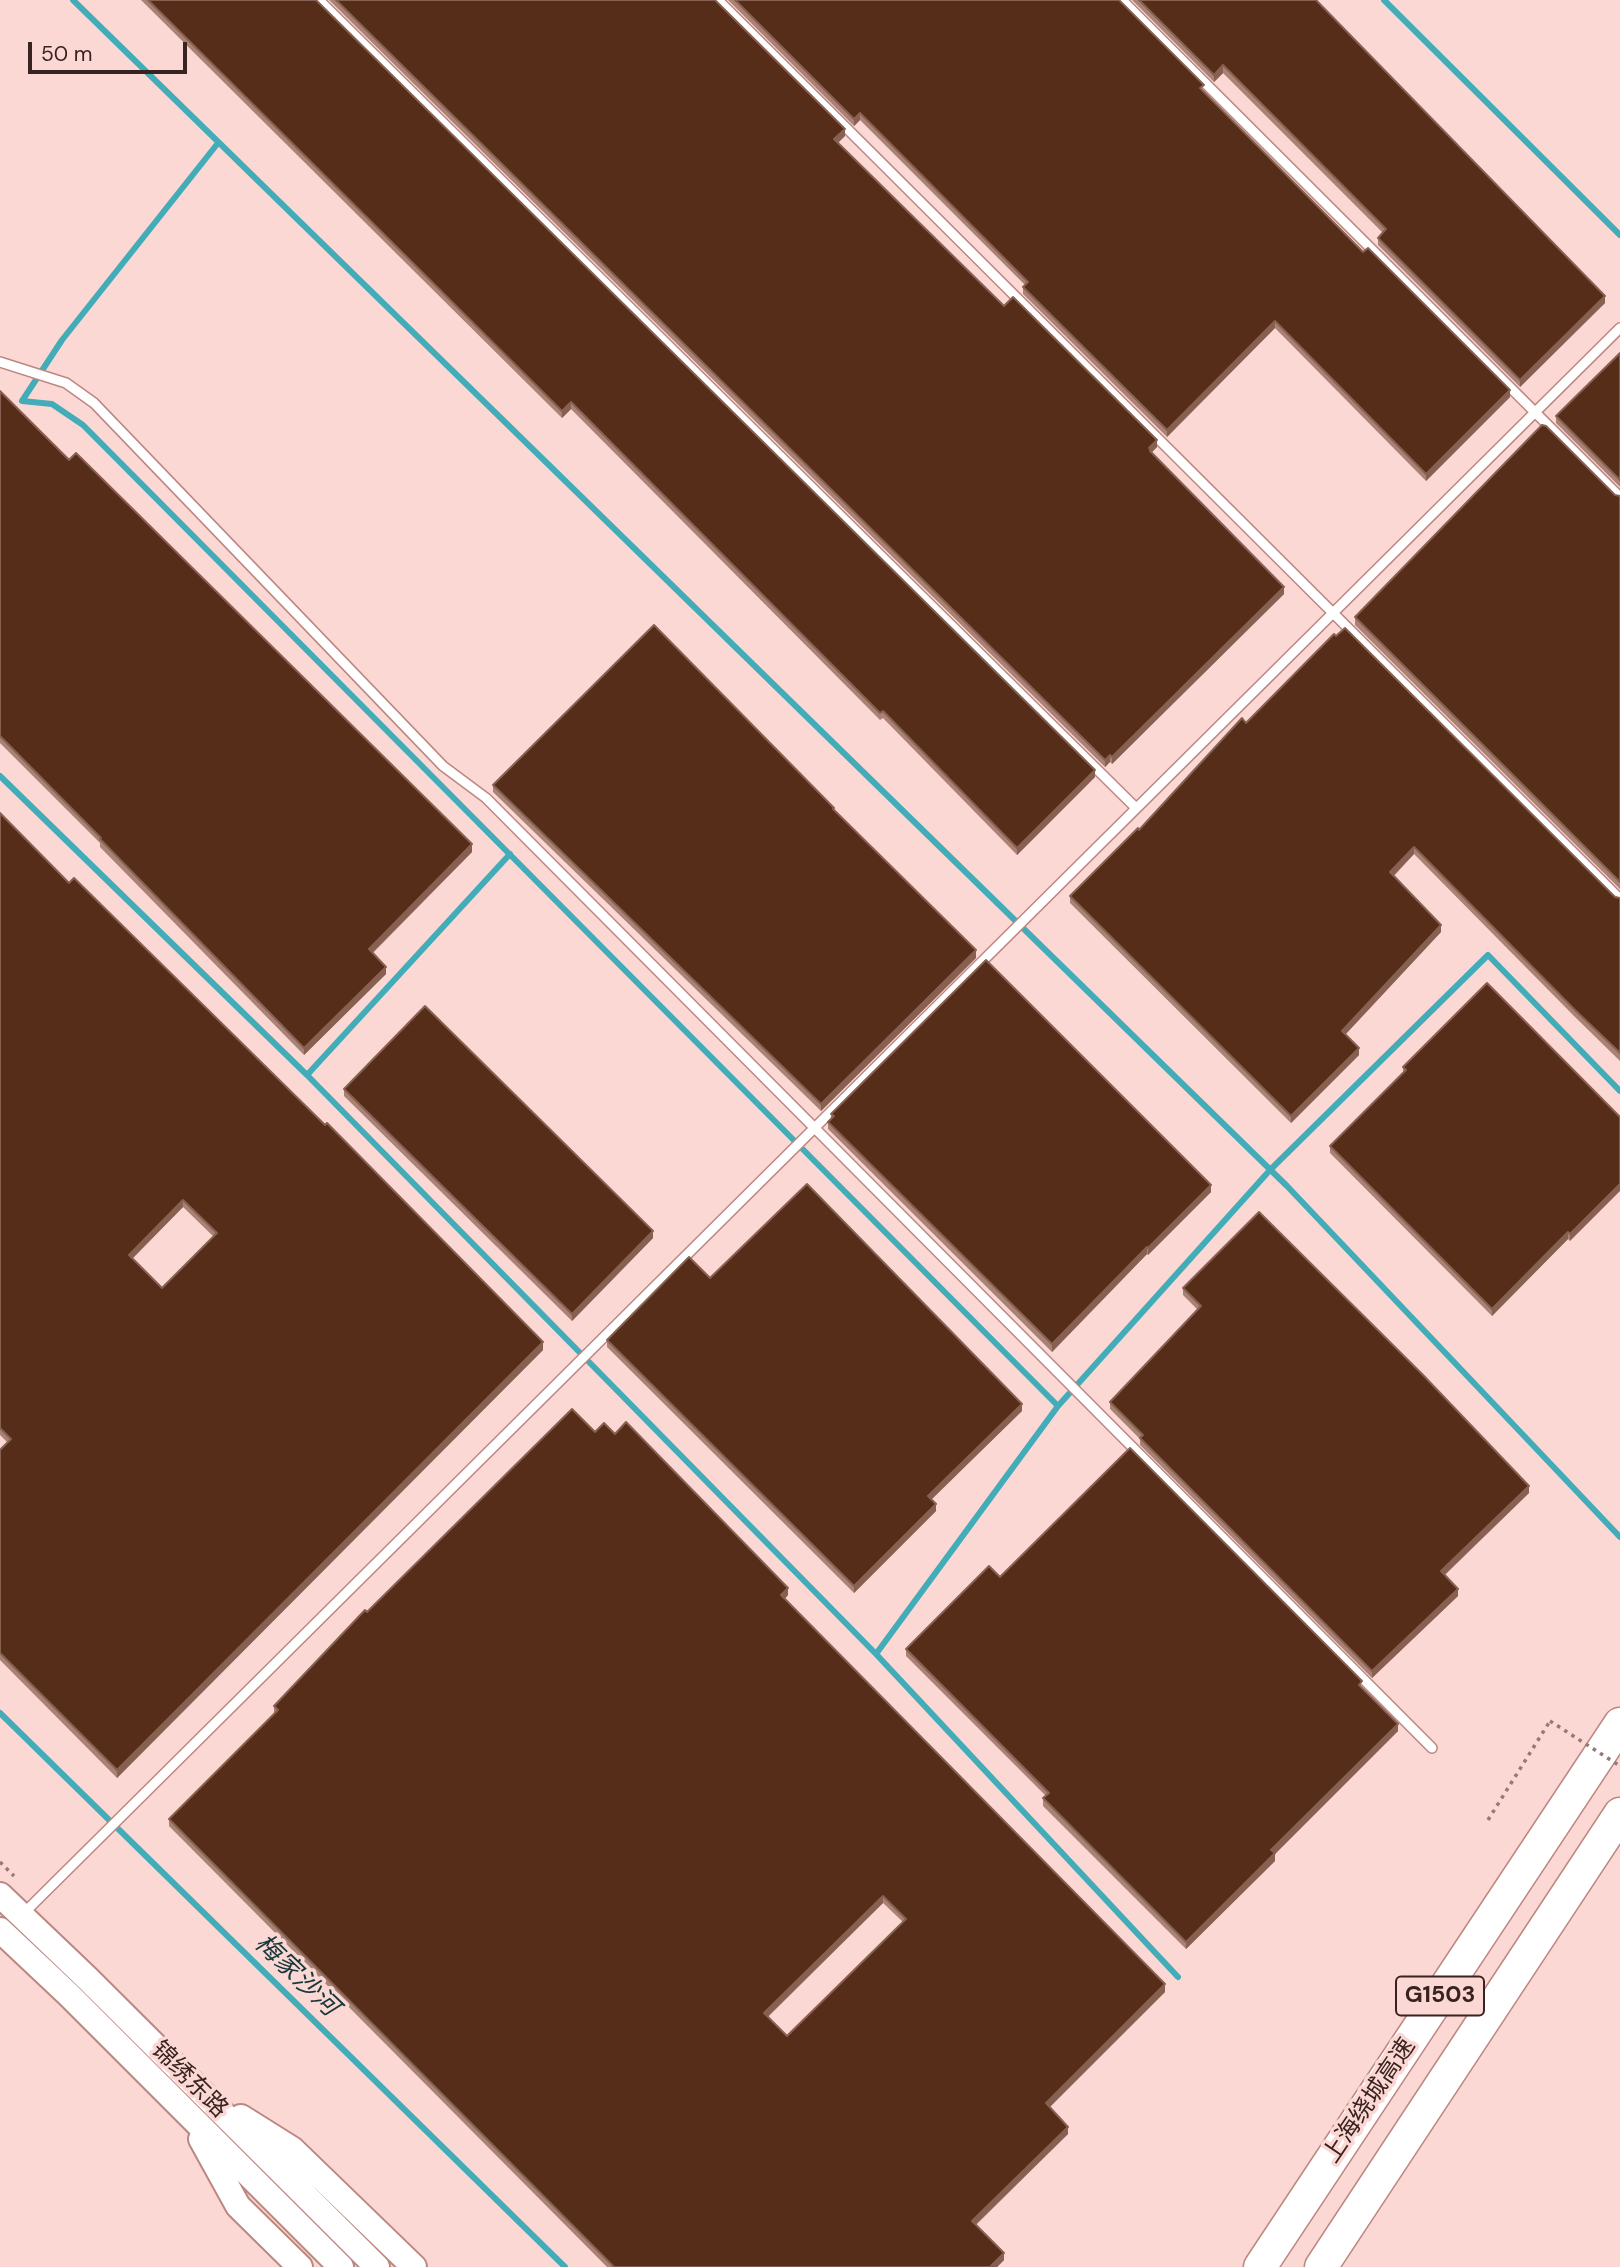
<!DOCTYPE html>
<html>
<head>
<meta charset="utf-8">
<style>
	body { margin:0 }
	#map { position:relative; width:1620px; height:2267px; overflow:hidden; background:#fcd8d4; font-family:"DM Sans",sans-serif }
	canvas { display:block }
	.scale { position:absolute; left:28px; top:42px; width:159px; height:32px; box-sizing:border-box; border:4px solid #382320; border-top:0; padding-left:9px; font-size:21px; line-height:24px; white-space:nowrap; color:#382320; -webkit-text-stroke:5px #fcd8d4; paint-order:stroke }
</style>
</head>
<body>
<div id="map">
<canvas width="1620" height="2267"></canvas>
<div class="scale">50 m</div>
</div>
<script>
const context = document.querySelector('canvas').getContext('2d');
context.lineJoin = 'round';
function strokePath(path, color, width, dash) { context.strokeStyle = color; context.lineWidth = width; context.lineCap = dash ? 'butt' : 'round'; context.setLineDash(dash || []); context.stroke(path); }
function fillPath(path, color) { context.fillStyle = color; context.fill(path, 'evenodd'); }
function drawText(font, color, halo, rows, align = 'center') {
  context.font = font + ' "DM Sans","Noto Sans SC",sans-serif'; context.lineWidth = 7; context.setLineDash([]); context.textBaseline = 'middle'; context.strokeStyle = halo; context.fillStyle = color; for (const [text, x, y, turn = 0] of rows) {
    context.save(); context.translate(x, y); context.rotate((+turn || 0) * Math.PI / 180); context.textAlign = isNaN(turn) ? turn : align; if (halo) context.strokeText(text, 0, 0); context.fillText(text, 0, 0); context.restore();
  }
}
strokePath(new Path2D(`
	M73,0L1287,1186L1620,1537
	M1384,0L1620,235
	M218,143L62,340L22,401L52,404L83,425L1058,1406
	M0,776L307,1075
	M510,854L307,1075L876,1654
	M0,1713L565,2267
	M1178,1977L876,1654L1058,1406L1270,1170L1488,955L1620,1091`), '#42acb8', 6);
const lane = new Path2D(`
	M319,0L1136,808
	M718,0L1620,899
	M1122,0L1620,497
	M0,362L66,383L94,403L443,766L486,798L1432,1748
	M22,1915L1620,328`);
const secondary = new Path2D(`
	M0,1895L87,1978L377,2267
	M0,1930L69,1995L341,2267
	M241,2117L292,2149L414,2267
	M201,2139L238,2206L300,2267`);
const highway = new Path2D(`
	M1260,2267L1620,1724
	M1321,2267L1620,1814`);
strokePath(lane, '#bd8781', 12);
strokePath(secondary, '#bd8781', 28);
strokePath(highway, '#bd8781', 35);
strokePath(new Path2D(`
	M1488,1820L1550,1721
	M0,1862L14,1876`), '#957976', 3.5, [3.5, 5]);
strokePath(lane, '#fff', 9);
strokePath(secondary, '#fff', 24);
strokePath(highway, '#fff', 32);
strokePath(new Path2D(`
	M1550,1721L1620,1766`), '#957976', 3.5, [3.5, 5]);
fillPath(new Path2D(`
	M141,0H316L1095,777L1017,855L883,718L880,720L571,409L562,418Z
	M329,0H715L845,136L838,143L1003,305L1157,447L1151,453L1284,594L1112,764L1110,762L1105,767Z
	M728,0H1119L1204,92L1363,252L1510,397L1426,481L1275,328L1167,437L1023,294V287L1025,285L860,120L854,126Z
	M1132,0H1316L1605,303L1520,387L1378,245V238L1383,233L1223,73L1214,82Z
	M1620,353V487L1556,423V416Z
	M0,391L472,852L373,953L386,974L304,1055L100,847V843L0,743Z
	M1615,495L1620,496V889L1355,625V617Z
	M1246,723L1620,898V1061L1574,1016L1414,854L1394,876L1441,932L1345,1035L1359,1055L1291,1123L1070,903V896L1139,830Z
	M493,785L834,811L976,958L821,1111L493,792Z
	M0,813L69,883L543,1350L117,1778L0,1660V1450L8,1443L0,1435ZM183,1207L213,1236L162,1288L132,1259Z
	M1403,1067L1620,1117L1570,1241L1568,1239L1492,1316L1330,1153V1146L1403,1072Z
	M344,1089L653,1238L572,1321L344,1096Z
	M831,1114L1211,1192L1148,1255L1147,1254L1052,1352L828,1129V1122L831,1119Z
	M710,1278L1022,1411L931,1499L936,1511L854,1593L607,1347V1340Z
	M1183,1288L1529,1493L1445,1575L1458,1596L1372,1678L1140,1445V1439L1110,1409V1402L1198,1310L1183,1295Z
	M595,1432L615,1434L788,1595L785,1599L1165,1992L1049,2107L1068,2134L976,2225L1004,2260L997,2267H607L169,1826V1819L274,1714V1706L367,1612ZM883,1903L903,1922L787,2036L768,2017Z
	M1000,1577L1362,1688L1398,1731L1275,1854V1861L1186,1949L1043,1806V1798L1046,1796L906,1656V1649Z`), '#a98276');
fillPath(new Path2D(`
	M1223,65V73L1214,82V75Z
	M860,113V120L854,126V119Z
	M845,129V136L834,146V139Z
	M1605,296V303L1520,387V380Z
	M1275,321V328L1167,437V430Z
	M1510,390V397L1426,481V474Z
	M571,402V409L562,418V411Z
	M1157,440V447L1151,453V457L1149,448Z
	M1284,587V594L1112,764V757Z
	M1110,755V762L1105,767V760Z
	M1095,770V777L1017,855V848Z
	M472,844V852L369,956V949Z
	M1414,847V854L1390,879V872Z
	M1441,925V932L1342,1038V1031Z
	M976,950V958L821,1111V1104Z
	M386,967V974L304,1055V1048Z
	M1359,1048V1055L1291,1123V1116Z
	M1620,1184V1191L1570,1241V1234Z
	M1211,1185V1192L1148,1255V1248Z
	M183,1200V1207L129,1262V1255Z
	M653,1231V1238L572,1321V1314Z
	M1568,1232V1239L1492,1316V1309Z
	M1147,1247V1254L1052,1352V1344Z
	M543,1342V1350L117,1778V1770Z
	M1022,1404V1411L928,1503V1496Z
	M1529,1486V1493L1441,1578V1571Z
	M936,1504V1511L854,1593V1586Z
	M788,1588V1595L781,1602V1595Z
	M1458,1589V1596L1372,1678V1671Z
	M1398,1724V1731L1275,1854V1861L1186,1949V1942L1271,1850Z
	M883,1896V1903L764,2020V2013Z
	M1165,1984V1992L1046,2111V2103Z
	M1068,2127V2134L972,2228V2221Z
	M1004,2253V2260L997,2267H990Z`), '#886051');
const building = new Path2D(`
	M148,0H316L1095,770L1017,848L883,711L880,713L571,402L562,411Z
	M336,0H715L845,129L834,139L1003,305L1004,306L1013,297L1157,440L1149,448L1151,450L1150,451L1284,587L1112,757L1110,755L1105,760Z
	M735,0H1119L1204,85L1200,88L1363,252L1368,248L1510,390L1426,474L1275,321L1167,430L1023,287L1028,282L860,113L854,119Z
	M1139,0H1316L1605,296L1520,380L1378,238L1386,229L1223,65L1214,75Z
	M1620,353V480L1556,416Z
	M0,391L69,460L76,453L472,844L369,949L386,967L304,1048L100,839L101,838L0,736Z
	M1542,425L1546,426L1615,495L1620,496V882L1355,617Z
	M654,625L834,808L833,809L976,950L821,1104L493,785Z
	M1345,628L1615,897L1620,898V1053L1574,1009L1414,847L1390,872L1441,925L1342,1031L1359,1048L1291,1116L1070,896L1138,828L1139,830L1242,718L1246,723L1334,634L1336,636Z
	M0,813L69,883L74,878L325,1125L327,1123L543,1342L117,1770L0,1653V1450L11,1439L0,1428ZM183,1200L217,1233L162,1288L129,1255Z
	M986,960L1211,1185L1148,1248L1147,1247L1052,1344L828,1122L834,1116L831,1114Z
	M1487,983L1620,1117V1184L1570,1234L1568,1232L1492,1309L1330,1146L1406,1070L1403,1067Z
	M425,1006L653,1231L572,1314L344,1089Z
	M807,1184L1022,1404L928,1496L936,1504L854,1586L607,1340L689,1257L710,1278Z
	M1259,1212L1423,1375L1529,1486L1441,1571L1458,1589L1372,1671L1140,1438L1143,1435L1110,1402L1201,1306L1183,1288Z
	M572,1409L595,1432L604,1423L615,1434L626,1422L788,1588L781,1595L1165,1984L1046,2103L1068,2127L972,2221L1004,2253L990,2267H614L169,1819L278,1710L274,1706L365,1610L367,1612ZM883,1896L906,1919L787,2036L764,2013Z
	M1130,1448L1362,1681L1359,1685L1398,1724L1271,1850L1275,1853L1186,1942L1043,1798L1049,1793L906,1649L989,1566L1000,1577Z`);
fillPath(building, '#562d19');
strokePath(building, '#886051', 2);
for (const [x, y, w] of [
	[1440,1996,88]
]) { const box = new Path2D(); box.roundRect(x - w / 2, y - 19.5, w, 39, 5); context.fillStyle = '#fcd8d4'; context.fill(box); strokePath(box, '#382320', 2); }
drawText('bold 23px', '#382320', null, [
	["G1503",1440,1996]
]);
drawText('24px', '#382320', '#fcd8d4', [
	["锦绣东路",189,2080,45],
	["上海绕城高速",1370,2101,-56]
]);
drawText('italic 26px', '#17373b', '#fcd8d4', [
	["梅家沙河",296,1976,44]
]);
</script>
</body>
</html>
